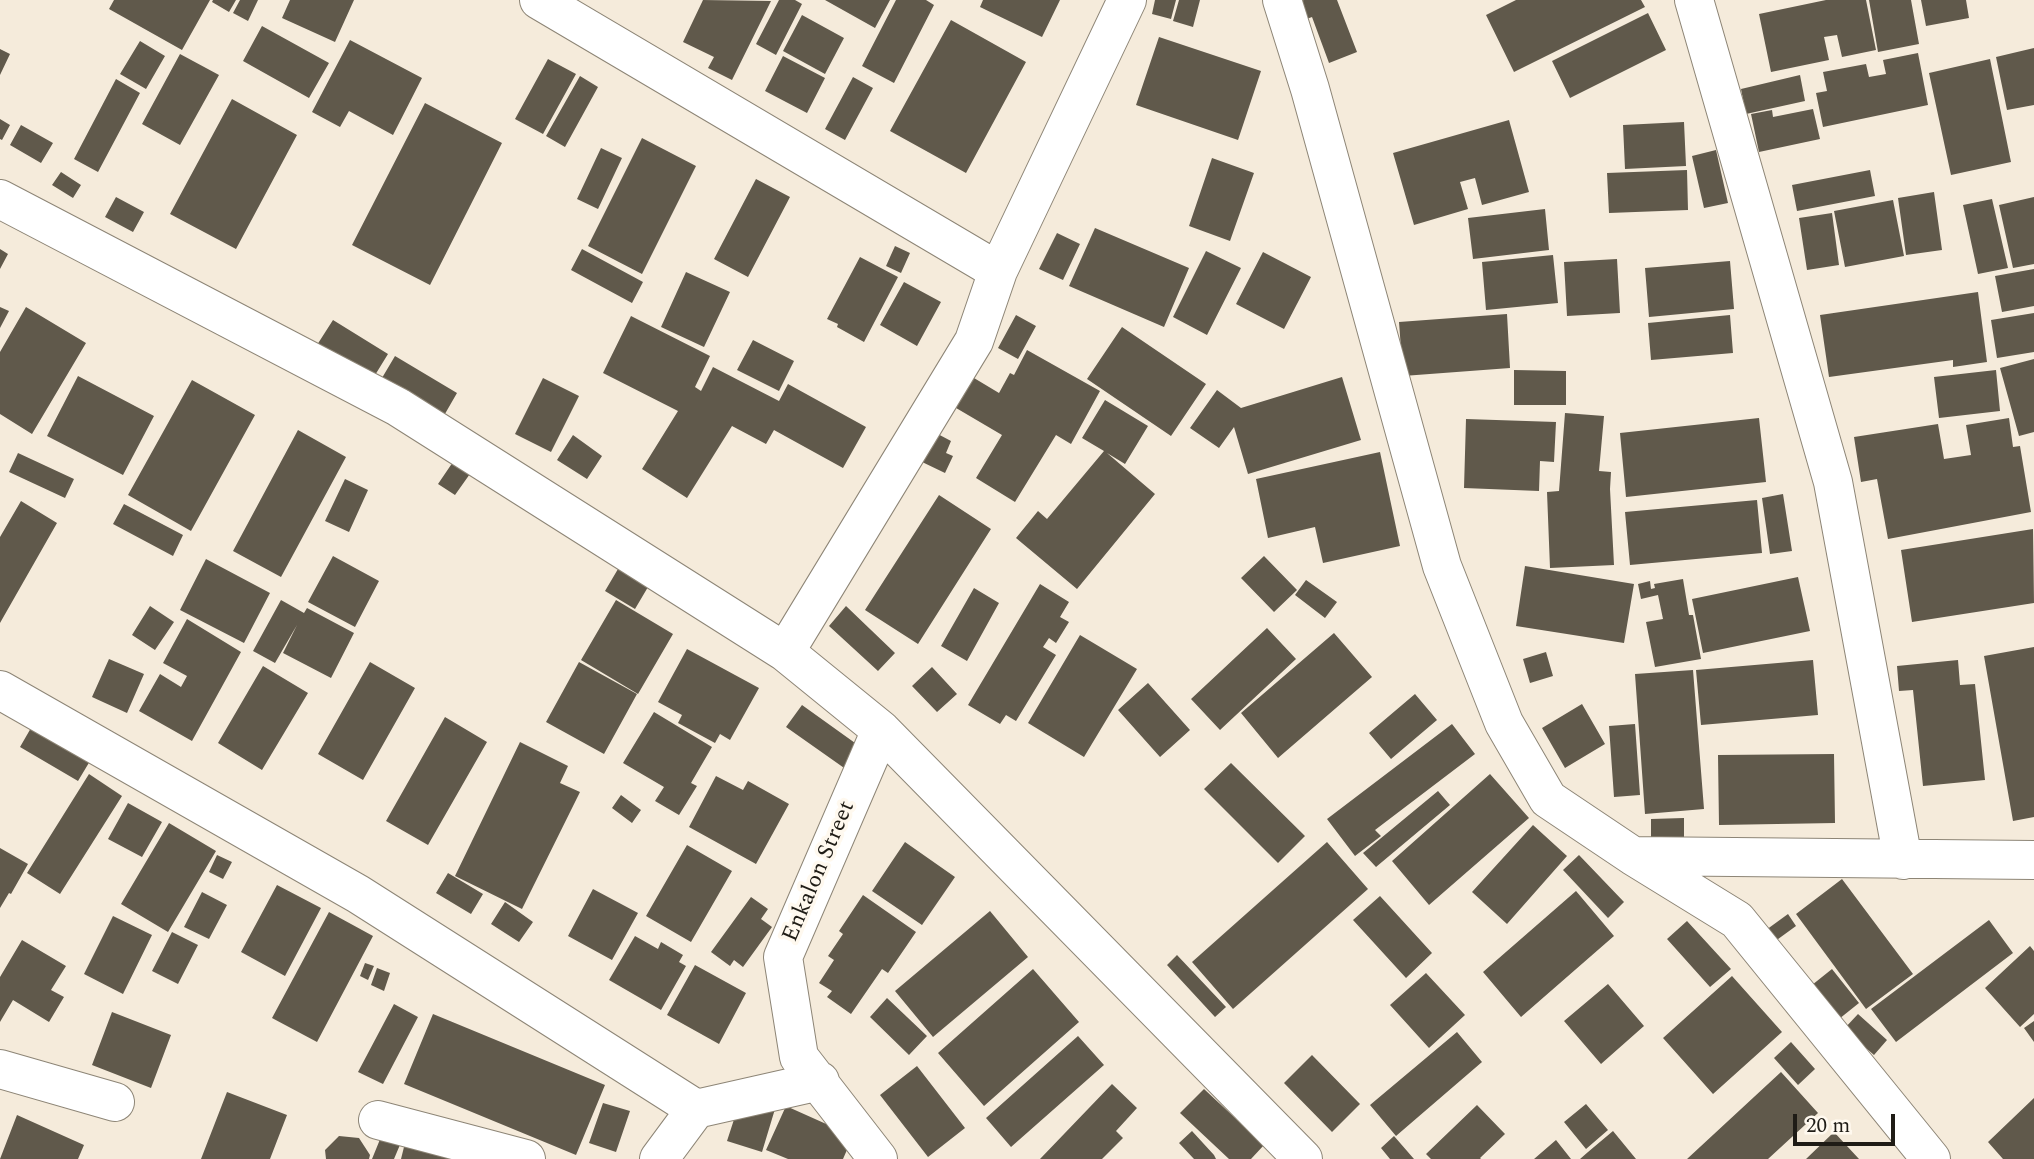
<!DOCTYPE html>
<html>
<head>
<meta charset="utf-8">
<style>
	body { margin:0 }
	#map { position:relative; width:2034px; height:1159px; overflow:hidden; background:#f5ebdb; font-family:Spectral,serif }
	canvas { display:block }
	.scale { position:absolute; left:1793px; top:1114px; width:102px; height:32px; box-sizing:border-box; border:4px solid #1f1c16; border-top:0; padding-left:9px; font-size:21px; line-height:24px; white-space:nowrap; color:#1f1c16; -webkit-text-stroke:5px #fff9ef; paint-order:stroke }
</style>
</head>
<body>
<div id="map">
<canvas width="2034" height="1159"></canvas>
<div class="scale">20 m</div>
</div>
<script>
const context = document.querySelector('canvas').getContext('2d');
context.lineJoin = 'round';
function fillPath(path, color) { context.fillStyle = color; context.fill(path, 'evenodd'); }
function strokePath(path, color, width, dash) { context.strokeStyle = color; context.lineWidth = width; context.lineCap = dash ? 'butt' : 'round'; context.setLineDash(dash || []); context.stroke(path); }
function drawText(font, color, halo, rows, align = 'center') {
  context.font = font + ' Spectral,serif'; context.lineWidth = 7; context.setLineDash([]); context.textBaseline = 'middle'; context.strokeStyle = halo; context.fillStyle = color; for (const [text, x, y, turn = 0] of rows) {
    context.save(); context.translate(x, y); context.rotate((+turn || 0) * Math.PI / 180); context.textAlign = isNaN(turn) ? turn : align; if (halo) context.strokeText(text, 0, 0); context.fillText(text, 0, 0); context.restore();
  }
}
fillPath(new Path2D(`
	M114,0H210L182,50L109,9Z
	M213,0H236L229,12L212,2Z
	M240,0H258L248,21L233,13Z
	M290,0H354L335,42L282,18Z
	M703,0L771,1L732,80L708,68L714,57L683,42Z
	M779,0H795L802,4L776,55L756,44Z
	M825,0H890L875,28Z
	M896,0H926L934,5L894,83L862,66Z
	M983,0H1060L1042,37L980,7Z
	M1155,0H1176L1171,19L1152,14Z
	M1179,0H1200L1193,27L1173,21Z
	M1304,0H1337L1357,52L1329,63L1312,17L1304,20L1297,2Z
	M1516,0H1641L1645,7L1514,72L1486,15Z
	M1826,0H1866L1876,50L1842,57L1837,35L1824,37L1829,60L1771,72L1759,14Z
	M1869,0H1911L1919,44L1878,52Z
	M1921,0H1966L1969,18L1926,26Z
	M1648,13L1666,50L1570,98L1552,61Z
	M802,15L844,38L825,74L783,51Z
	M951,20L1026,62L966,173L890,131Z
	M262,26L329,63L309,98L243,61Z
	M1159,37L1261,71L1238,140L1136,105Z
	M350,40L422,78L393,135L349,111L340,127L312,112Z
	M140,41L165,56L146,89L120,74Z
	M2034,48V105L2007,110L1996,57Z
	M0,49L10,54L0,75Z
	M1918,53L1928,105L1823,127L1816,93L1827,91L1823,72L1866,64L1869,77L1886,74L1883,60Z
	M180,54L219,75L180,145L142,124Z
	M783,56L825,78L807,113L765,91Z
	M548,59L576,74L543,134L515,119Z
	M1990,59L2011,162L1951,175L1929,73Z
	M1800,75L1805,101L1746,114L1741,89Z
	M580,76L598,87L565,147L546,136Z
	M853,77L873,88L845,140L825,129Z
	M116,79L140,93L98,172L74,159Z
	M232,99L297,135L236,249L170,214Z
	M425,103L502,143L430,285L352,245Z
	M1813,109L1820,139L1759,152L1751,114L1772,110L1773,117Z
	M0,119L10,125L2,140L0,139Z
	M1509,120L1529,192L1482,205L1475,178L1460,182L1468,209L1414,225L1393,153Z
	M1684,122L1686,166L1625,169L1623,125Z
	M21,125L53,143L41,163L10,145Z
	M642,138L696,166L642,274L588,246Z
	M601,148L622,158L598,209L577,199Z
	M1716,150L1728,203L1704,208L1692,156Z
	M1212,158L1254,173L1230,241L1189,226Z
	M1687,170L1688,210L1609,213L1607,173Z
	M1870,170L1875,196L1797,211L1792,185Z
	M61,172L81,185L73,198L52,185Z
	M756,179L790,197L748,277L714,259Z
	M1934,192L1942,250L1906,255L1898,198Z
	M116,197L144,212L133,232L105,217Z
	M2034,197V264L2013,268L1999,205Z
	M1992,199L2008,268L1978,274L1963,205Z
	M1893,200L1904,256L1845,267L1834,211Z
	M1545,209L1549,250L1473,259L1468,218Z
	M1832,213L1839,265L1807,270L1799,218Z
	M1095,228L1189,268L1164,327L1069,286Z
	M1057,233L1080,244L1063,280L1039,269Z
	M895,246L910,253L901,273L886,266Z
	M0,249L8,254L0,269Z
	M582,249L643,282L632,303L571,270Z
	M1206,251L1241,268L1207,335L1173,317Z
	M1263,252L1311,277L1284,329L1236,304Z
	M1553,255L1558,303L1486,310L1482,262Z
	M860,257L898,277L864,342L837,327L838,324L827,319Z
	M1617,259L1620,313L1567,316L1564,262Z
	M1730,261L1734,309L1649,317L1645,268Z
	M2034,269V306L2002,312L1995,276Z
	M686,272L730,292L704,347L661,327Z
	M904,282L941,302L917,346L880,325Z
	M1978,292L1987,362L1953,367V360L1829,377L1820,315Z
	M0,307L9,311L0,328Z
	M26,307L86,343L32,434L0,414V352Z
	M2034,313V352L1997,358L1991,320Z
	M1507,314L1510,368L1403,376L1399,322Z
	M1016,315L1036,326L1018,359L998,348Z
	M1730,315L1733,353L1651,360L1648,323Z
	M631,316L710,356L695,387L701,391L713,367L779,401L788,384L866,427L843,468L774,430L766,444L732,426L687,498L642,469L678,411L603,373Z
	M333,320L388,354L372,380L317,345Z
	M1122,327L1206,384L1171,436L1087,379Z
	M753,340L794,361L779,391L737,370Z
	M1027,350L1100,391L1071,444L1056,435L1015,502L976,478L1002,435L951,405L969,375L999,393L1010,373L1014,375Z
	M395,356L457,393L442,419L379,383Z
	M2034,359V432L2019,436L2000,368Z
	M1514,370L1566,371V405H1514Z
	M1996,370L2000,411L1939,418L1934,377Z
	M78,376L154,416L123,475L47,436Z
	M1342,377L1361,440L1248,474L1234,427L1219,448L1190,428L1217,390L1241,408Z
	M543,378L579,396L551,452L515,434Z
	M192,380L255,415L191,531L128,495Z
	M1105,400L1148,426L1125,464L1107,453L1155,494L1077,589L1016,538L1038,511L1047,519L1104,451L1082,438Z
	M1565,413L1604,416L1599,471L1611,472L1610,489L1614,565L1550,568L1547,492L1559,491Z
	M1759,418L1766,482L1626,497L1620,433Z
	M2009,418L2013,447L2020,446L2031,512L1888,539L1877,479L1861,482L1854,437L1938,424L1944,459L1971,455L1966,425Z
	M1466,419L1556,422L1554,462L1540,461L1539,491L1464,488Z
	M298,430L346,457L281,577L233,551Z
	M934,432L951,441L946,453L953,456L945,473L920,461Z
	M573,435L602,456L587,479L557,460Z
	M1380,452L1400,546L1323,563L1315,527L1268,538L1256,479Z
	M18,453L74,479L65,498L9,472Z
	M455,459L472,471L455,495L438,484Z
	M345,479L368,490L349,532L325,521Z
	M1783,494L1792,551L1770,554L1762,498Z
	M939,495L991,529L918,644L865,610Z
	M1757,500L1762,553L1630,565L1625,512Z
	M21,501L57,523L0,623V537Z
	M124,504L183,535L173,556L113,524Z
	M2033,529L2034,603L1912,622L1901,550Z
	M333,556L379,581L355,627L308,602Z
	M1264,556L1297,590L1274,612L1241,578Z
	M206,559L270,593L244,643L180,610Z
	M1525,566L1634,584L1624,643L1516,626Z
	M618,569L648,587L635,609L605,591Z
	M1798,577L1810,631L1703,653L1692,599Z
	M1683,579L1689,615H1693L1701,659L1655,667L1646,622L1663,619L1658,595L1641,599L1638,584L1650,581L1651,589L1655,588L1654,584Z
	M1306,580L1337,602L1325,618L1295,595Z
	M1040,584L1069,602L1060,617L1069,622L1056,643L1049,638L1043,647L1056,655L1016,721L1006,715L1000,724L968,705Z
	M974,588L999,603L967,661L941,646Z
	M281,600L304,613L307,608L354,633L331,678L283,653L297,625L275,663L253,651Z
	M616,600L673,634L638,694L581,660Z
	M150,606L174,622L155,650L132,635Z
	M846,606L895,653L878,671L829,626Z
	M187,619L241,652L192,741L139,711L160,674L181,687L187,676L163,663Z
	M1267,628L1296,659L1220,730L1191,699Z
	M1334,633L1372,677L1278,758L1241,713Z
	M1080,635L1137,669L1084,757L1028,723Z
	M2034,647V817L2013,821L1984,656Z
	M687,649L759,688L730,740L720,734L715,743L678,723L682,715L658,702Z
	M1546,652L1553,676L1530,683L1523,659Z
	M109,659L144,674L127,713L92,697Z
	M1813,660L1818,715L1701,725L1696,670Z
	M1958,660L1960,685L1975,684L1985,780L1923,786L1913,690L1899,691L1897,666Z
	M370,662L415,688L363,780L318,754Z
	M579,662L637,694L604,754L546,722Z
	M263,666L308,693L262,770L218,743Z
	M932,667L957,694L937,712L912,686Z
	M1693,670L1704,809L1645,814L1635,674Z
	M1148,683L1190,730L1160,757L1118,710Z
	M1415,694L1437,720L1391,759L1369,733Z
	M1582,704L1605,744L1565,768L1542,728Z
	M802,705L862,748L847,770L786,727Z
	M654,712L712,747L691,783L697,786L679,815L655,801L664,787L623,763Z
	M445,717L487,742L428,845L386,821Z
	M35,721L93,756L78,781L20,747Z
	M1452,724L1475,754L1375,830L1381,836L1355,856L1327,819Z
	M1635,724L1640,795L1614,797L1609,726Z
	M520,742L568,766L560,783L580,792L522,909L455,876Z
	M1834,754L1835,823L1719,825L1718,755Z
	M1231,763L1305,836L1278,863L1204,789Z
	M89,774L122,796L60,894L27,873Z
	M1490,774L1529,818L1429,905L1392,861Z
	M716,776L743,790L748,781L789,804L756,864L689,827Z
	M1438,791L1450,805L1376,867L1363,853Z
	M621,795L641,810L632,823L612,808Z
	M128,803L162,822L142,857L108,839Z
	M1684,818V839H1651V819Z
	M169,823L216,851L168,932L121,904Z
	M1533,825L1567,856L1507,924L1472,892Z
	M905,842L955,877L922,925L872,891Z
	M1327,842L1368,889L1233,1009L1192,962Z
	M687,845L732,871L691,942L646,916Z
	M0,848L28,864L11,894L9,893L0,908Z
	M217,855L232,862L223,879L209,872Z
	M1579,855L1624,902L1608,918L1563,870Z
	M448,873L483,894L471,914L436,893Z
	M1842,879L1913,974L1866,1009L1796,914Z
	M277,885L321,908L285,976L241,952Z
	M593,889L638,913L612,960L568,936Z
	M1576,891L1614,936L1521,1017L1483,972Z
	M202,892L227,905L209,939L184,927Z
	M863,895L916,932L888,973L882,969L851,1014L827,997L832,991L819,983L834,960L828,956L843,934L839,931Z
	M1380,896L1432,953L1406,978L1353,920Z
	M751,897L768,909L761,919L772,927L743,967L734,960L730,966L711,952Z
	M505,902L533,922L519,942L491,924Z
	M990,911L1028,957L933,1037L895,991Z
	M329,912L373,936L317,1042L272,1018Z
	M1788,914L1796,926L1774,942L1766,930Z
	M113,916L152,935L123,994L84,974Z
	M1989,920L2013,953L1896,1042L1871,1009Z
	M1687,921L1731,969L1710,987L1667,939Z
	M172,932L198,945L178,984L152,971Z
	M635,936L658,949L661,942L683,955L679,962L686,966L661,1010L609,980Z
	M22,940L66,966L51,990L64,997L49,1022L13,1000L0,1022V977Z
	M2030,946L2034,951V1014L2020,1027L1985,988Z
	M1177,955L1226,1007L1215,1017L1167,965Z
	M365,963L374,966L368,980L360,976Z
	M695,965L746,993L719,1044L667,1015Z
	M377,968L390,973L384,991L371,985Z
	M1033,969L1079,1022L984,1106L938,1053Z
	M1832,969L1859,1003L1839,1019L1812,985Z
	M1426,973L1465,1015L1429,1048L1390,1005Z
	M1732,976L1782,1032L1713,1094L1663,1038Z
	M1608,984L1644,1026L1601,1064L1564,1021Z
	M887,998L927,1036L909,1055L870,1017Z
	M394,1004L418,1017L383,1084L358,1072Z
	M112,1012L171,1035L151,1088L92,1065Z
	M433,1014L605,1085L576,1155L404,1084Z
	M1858,1014L1887,1040L1874,1055L1844,1029Z
	M2034,1021V1042L2024,1028Z
	M1457,1032L1482,1062L1396,1136L1370,1105Z
	M1078,1036L1104,1065L1011,1147L986,1118Z
	M1791,1042L1815,1069L1798,1085L1774,1058Z
	M1312,1055L1360,1104L1332,1132L1284,1083Z
	M917,1066L965,1128L928,1157L880,1095Z
	M1781,1072L1818,1113L1768,1159H1687Z
	M1112,1084L1137,1108L1116,1131L1123,1138L1102,1159H1040Z
	M1204,1089L1264,1145L1251,1159H1229L1180,1113Z
	M227,1092L287,1115L270,1159H201Z
	M2034,1098V1159H2003L1988,1142Z
	M740,1101L775,1109L762,1152L727,1141Z
	M603,1103L630,1111L616,1152L589,1143Z
	M1586,1104L1608,1130L1586,1149L1564,1122Z
	M1477,1105L1505,1134L1480,1158L1481,1159H1431L1426,1154Z
	M786,1106L853,1136L843,1159H788L766,1150Z
	M17,1115L84,1145L78,1159H0Z
	M1192,1131L1214,1155L1216,1159H1194L1179,1143Z
	M1613,1131L1636,1159H1580L1588,1152Z
	M383,1132L402,1140L394,1159H372Z
	M1834,1132L1859,1159H1806Z
	M339,1136L359,1138L370,1155L369,1159H326L325,1150Z
	M1394,1136L1414,1159H1390L1381,1148Z
	M1556,1140L1571,1159H1534Z
	M405,1143L456,1159H401Z`), '#60594b');
const minor = new Path2D(`
	M539,0L998,271
	M1282,0L1310,89L1442,566L1504,723L1548,799L1633,856L1737,920L1931,1159
	M1694,0L1833,482L1903,860
	M0,199L398,407L785,652L881,730L1303,1159
	M785,652L974,341L998,271L1127,0
	M0,690L358,894L696,1109L820,1081
	M1634,856L2034,860
	M0,1069L115,1102
	M378,1120L526,1159
	M659,1159L696,1109
	M878,1159L799,1057L783,957L881,730`);
strokePath(minor, '#8d8576', 40);
strokePath(minor, '#fff', 38);
drawText('23px', '#1f1c16', '#fff9ef', [
	["Enkalon Street",820,872,-67]
]);
</script>
</body>
</html>
